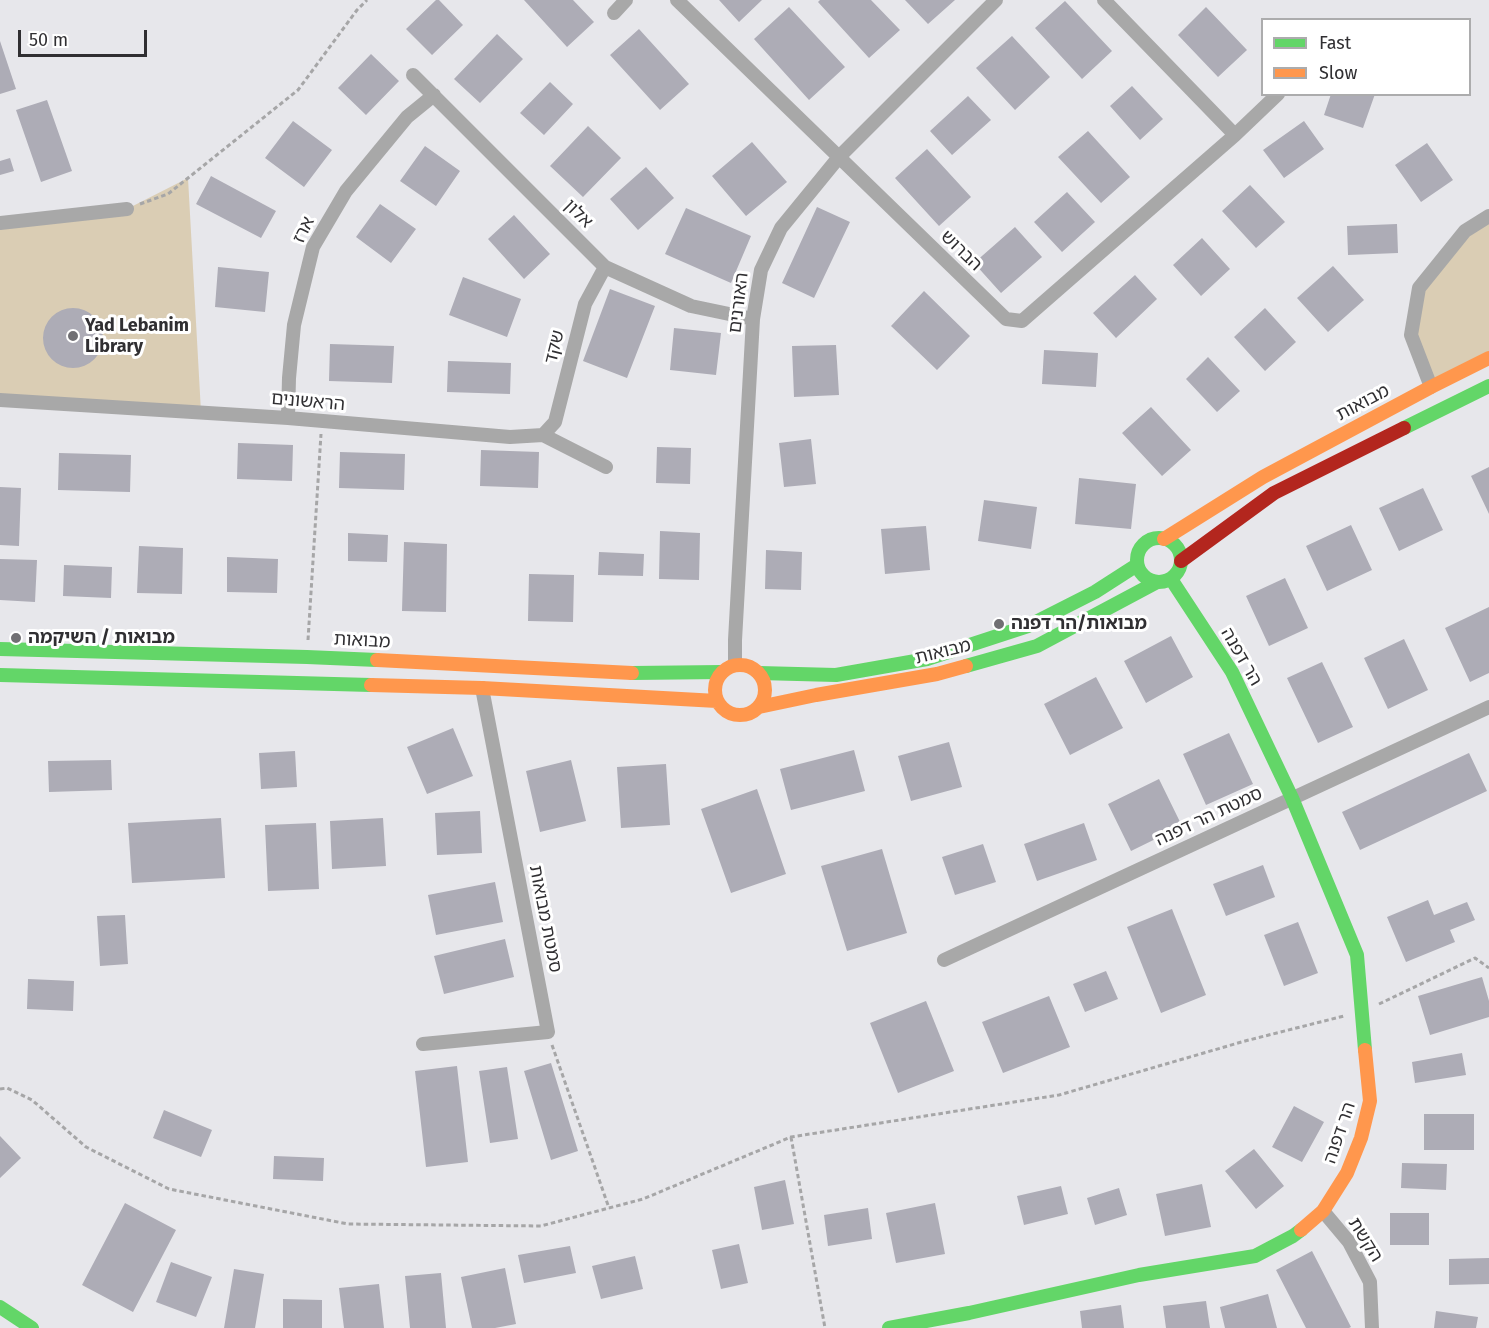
<!DOCTYPE html>
<html>
<head>
<meta charset="utf-8">
<style>
	body { margin:0 }
	#map { position:relative; width:1489px; height:1328px; overflow:hidden; background:#e7e7eb; font-family:"Fira Sans",sans-serif }
	canvas { display:block }
	.legend { position:absolute; left:1261px; top:18px; width:210px; height:78px; box-sizing:border-box; background:#fff; border:2px solid #acacad; margin:0; padding:8px 10px; list-style:none; font-size:18px; color:#302f32 }
	.legend li { display:flex; align-items:center; gap:12px; height:30px }
	.legend b { width:30px; border:2px solid #acacad }
	.scale { position:absolute; left:18px; top:30px; width:129px; height:27px; box-sizing:border-box; border:3px solid #302f32; border-top:0; padding-left:8px; font-size:18px; line-height:21px; white-space:nowrap; color:#302f32; -webkit-text-stroke:4px #fff; paint-order:stroke }
</style>
</head>
<body>
<div id="map">
<canvas width="1489" height="1328"></canvas>
<ul class="legend">
<li><b style="height:8px;background:#63d668"></b>Fast</li>
<li><b style="height:8px;background:#ff974d"></b>Slow</li>
</ul>
<div class="scale">50 m</div>
</div>
<script>
const context = document.querySelector('canvas').getContext('2d');
context.lineJoin = 'round';
function fillPath(path, color) { context.fillStyle = color; context.fill(path, 'evenodd'); }
function strokePath(path, color, width, dash) { context.strokeStyle = color; context.lineWidth = width; context.lineCap = dash ? 'butt' : 'round'; context.setLineDash(dash || []); context.stroke(path); }
function drawText(font, color, halo, rows, align = 'center') {
  context.font = font + ' "Fira Sans","Noto Sans Hebrew",sans-serif'; context.lineWidth = 6; context.setLineDash([]); context.textBaseline = 'middle'; context.strokeStyle = halo; context.fillStyle = color; for (const [text, x, y, turn = 0] of rows) {
    context.save(); context.translate(x, y); context.rotate((+turn || 0) * Math.PI / 180); context.textAlign = isNaN(turn) ? turn : align; if (halo) context.strokeText(text, 0, 0); context.fillText(text, 0, 0); context.restore();
  }
}
fillPath(new Path2D(`
	M188,178L201,412L0,400V223L127,209Z
	M1489,216V358L1431,387L1411,335L1419,288Z`), '#dacdb4');
fillPath(new Path2D(`
	M436,0H439L463,25L432,55L406,29Z
	M524,0H573L594,22L567,47Z
	M719,0H762L739,22Z
	M820,0H871L900,30L869,58L818,2Z
	M905,0H955L928,24Z
	M1065,1L1112,51L1082,79L1035,28Z
	M789,7L845,67L809,100L754,39Z
	M1206,7L1247,50L1218,77L1178,35Z
	M639,29L689,84L660,110L610,55Z
	M497,34L523,59L480,103L454,79Z
	M1012,36L1050,77L1015,110L976,68Z
	M0,41L16,89L0,94Z
	M371,54L399,81L366,115L338,88Z
	M550,82L573,104L544,135L520,113Z
	M1132,86L1163,119L1140,140L1110,106Z
	M1331,94H1375L1363,128L1324,115Z
	M968,96L991,120L952,155L930,131Z
	M47,100L72,171L41,182L16,110Z
	M293,121L332,150L304,187L265,158Z
	M1304,121L1324,149L1284,178L1263,150Z
	M588,126L621,158L583,197L550,166Z
	M1088,131L1130,177L1101,203L1058,157Z
	M752,142L787,182L746,216L712,176Z
	M1427,143L1453,180L1421,202L1395,165Z
	M425,146L460,171L436,206L400,181Z
	M927,149L971,197L939,226L895,178Z
	M10,158L14,171L0,175V161Z
	M646,167L674,198L638,230L610,199Z
	M211,176L276,211L261,238L196,204Z
	M1250,185L1285,222L1256,248L1222,211Z
	M1067,192L1095,222L1062,252L1034,222Z
	M380,204L416,229L391,263L356,237Z
	M817,207L850,222L814,298L782,283Z
	M686,208L751,236L731,283L665,254Z
	M514,215L550,254L524,279L488,239Z
	M1397,224L1398,253L1348,255L1347,226Z
	M1015,227L1042,257L1001,293L974,263Z
	M1202,238L1230,269L1201,296L1173,265Z
	M1333,266L1364,300L1328,332L1297,298Z
	M218,267L269,272L265,312L215,307Z
	M1135,275L1157,299L1116,338L1093,313Z
	M463,277L521,299L507,337L449,315Z
	M610,289L655,306L627,378L583,361Z
	M924,291L970,336L937,370L891,326Z
	M43 338a30 30 0 1 1 60 0a30 30 0 1 1-60 0Z
	M1265,308L1296,342L1265,371L1234,337Z
	M674,328L721,333L716,375L670,370Z
	M330,344L394,346L392,383L329,381Z
	M836,345L839,395L794,397L792,346Z
	M1044,350L1098,353L1096,387L1042,384Z
	M1208,357L1240,391L1217,412L1186,379Z
	M448,361L511,363L510,394L447,392Z
	M1151,407L1191,450L1162,476L1122,433Z
	M811,439L816,484L784,487L779,443Z
	M238,443L293,445L292,481L237,479Z
	M657,447L691,448L690,484L656,483Z
	M481,450L539,452L538,488L480,486Z
	M340,452L405,454L404,490L339,488Z
	M59,453L131,455L130,492L58,490Z
	M1489,467V514L1471,476Z
	M1079,478L1136,484L1131,529L1075,524Z
	M0,487L21,488L19,546L0,545Z
	M1423,488L1443,530L1399,551L1379,508Z
	M984,500L1037,507L1031,549L978,541Z
	M1351,525L1372,570L1327,591L1306,546Z
	M926,526L930,570L885,574L881,529Z
	M660,531L700,533L699,580L659,579Z
	M348,533L388,535L387,562L348,561Z
	M404,542L447,544L446,612L402,611Z
	M139,546L183,548L182,594L137,593Z
	M766,550L802,552L801,590L765,589Z
	M599,552L644,554L643,576L598,575Z
	M227,557L278,559L277,593L227,592Z
	M0,559L37,560L35,602L0,600Z
	M64,565L112,567L111,598L63,596Z
	M529,574L574,575L573,622L528,621Z
	M1285,578L1308,628L1269,646L1246,596Z
	M1489,607V673L1470,682L1445,628Z
	M1171,636L1193,677L1146,703L1124,661Z
	M1404,639L1428,690L1388,709L1364,658Z
	M1322,662L1353,727L1318,743L1287,678Z
	M1096,677L1123,728L1070,755L1044,704Z
	M453,728L473,776L427,794L407,747Z
	M1229,733L1253,784L1206,805L1183,754Z
	M949,742L962,787L911,801L898,756Z
	M854,750L865,791L791,810L780,769Z
	M295,751L297,787L261,789L259,753Z
	M1469,753L1487,791L1360,850L1342,812Z
	M111,760L112,790L49,792L48,761Z
	M571,760L586,821L540,832L526,771Z
	M666,764L670,825L621,828L617,767Z
	M1159,779L1182,826L1131,851L1108,804Z
	M757,789L786,874L731,893L701,809Z
	M480,811L482,853L437,855L435,813Z
	M221,818L225,878L132,883L128,823Z
	M383,818L386,866L332,869L330,821Z
	M316,823L319,889L268,891L265,825Z
	M1084,823L1097,860L1037,881L1024,844Z
	M983,844L996,882L955,895L942,857Z
	M882,849L907,933L847,951L821,866Z
	M1263,865L1275,897L1226,916L1213,884Z
	M495,882L503,922L436,935L428,895Z
	M1428,900L1434,915L1467,902L1475,920L1450,930L1455,942L1406,962L1387,917Z
	M1172,909L1206,995L1161,1013L1127,927Z
	M125,915L128,964L100,966L97,916Z
	M1298,922L1318,973L1284,986L1264,935Z
	M505,939L514,977L444,994L434,956Z
	M1106,971L1118,999L1085,1012L1073,984Z
	M1482,977L1489,1001V1017L1430,1035L1418,996Z
	M28,979L74,981L73,1011L27,1009Z
	M1049,996L1070,1047L1003,1073L982,1022Z
	M926,1001L954,1071L898,1093L870,1023Z
	M1462,1053L1466,1075L1415,1083L1412,1062Z
	M551,1063L578,1151L551,1160L524,1071Z
	M457,1066L468,1162L426,1167L415,1071Z
	M507,1067L518,1139L490,1143L479,1071Z
	M1294,1106L1324,1122L1302,1162L1272,1147Z
	M164,1110L212,1130L201,1157L153,1138Z
	M1424,1114H1474V1150H1424Z
	M0,1136L21,1158L0,1178Z
	M1254,1149L1284,1186L1256,1209L1225,1171Z
	M274,1156L324,1158L323,1181L273,1179Z
	M1402,1163L1447,1164L1446,1190L1401,1188Z
	M785,1180L794,1224L762,1230L754,1187Z
	M1202,1184L1211,1227L1165,1236L1156,1194Z
	M1061,1186L1068,1214L1024,1225L1017,1196Z
	M1119,1188L1127,1215L1095,1225L1087,1198Z
	M125,1203L176,1230L133,1312L82,1285Z
	M935,1203L945,1254L896,1263L886,1213Z
	M868,1208L872,1239L828,1246L824,1215Z
	M1390,1213H1429V1245H1390Z
	M739,1244L748,1283L721,1289L712,1250Z
	M570,1246L576,1273L524,1283L518,1255Z
	M1312,1251L1351,1327L1349,1328H1306L1276,1270Z
	M635,1256L643,1289L601,1299L592,1266Z
	M1489,1258V1284L1449,1285V1259Z
	M171,1262L212,1277L196,1317L156,1302Z
	M505,1268L516,1324L495,1328H472L461,1277Z
	M234,1269L264,1274L255,1328H224Z
	M441,1273L446,1328H410L405,1276Z
	M379,1284L384,1328H344L339,1288Z
	M1268,1294L1277,1328H1225L1220,1307Z
	M283,1299L322,1300V1328H283Z
	M1206,1301L1210,1328H1166L1163,1306Z
	M1121,1305L1124,1328H1082L1080,1311Z
	M1436,1311L1478,1317L1476,1328H1434Z`), '#adacb6');
strokePath(new Path2D(`
	M140,204L168,194L298,90L357,10L367,0
	M308,640L321,434
	M1379,1004L1475,958L1489,968
	M552,1045L609,1208
	M0,1089L7,1088L32,1100L86,1147L169,1189L348,1224L541,1226L643,1199L791,1137L1059,1095L1245,1041L1344,1016
	M791,1137L825,1328`), '#a6a6a7', 3, [4.5, 3]);
strokePath(new Path2D(`
	M677,0L1006,319L1022,321L1235,135L1278,94
	M1104,0L1235,135
	M614,13L626,0
	M413,75L605,267L691,306L753,319
	M0,223L127,209
	M1431,387L1411,335L1419,288L1465,231L1489,216
	M0,400L288,418L510,437L543,435L606,467
	M288,418L289,378L294,325L313,247L346,191L407,117L434,95
	M543,435L555,422L585,304L605,267
	M735,665V640L753,319L761,270L781,228L839,157L996,0
	M944,960L1489,707
	M423,1044L548,1032L482,688
	M1323,1211L1349,1242L1370,1282L1372,1328`), '#a8a8a8', 14);
strokePath(new Path2D(`
	M1404,428L1489,386
	M1137 560a22 22 0 1 1 44 0a22 22 0 1 1-44 0Z
	M1171,579L1232,672L1292,798L1357,955L1365,1050
	M0,649L307,657L377,660
	M966,666L1037,646L1157,582
	M632,673L722,672
	M759,673L836,675L927,659L1028,626L1095,592L1137,565
	M0,675L371,685
	M0,1307L32,1328
	M889,1328L969,1313L1139,1275L1255,1256L1293,1236L1301,1230`), '#63d668', 14);
strokePath(new Path2D(`
	M1164,539L1263,477L1431,387L1489,358
	M377,660L632,673
	M715 690a25 25 0 1 1 50 0a25 25 0 1 1-50 0Z
	M371,685L482,688L717,701
	M759,707L816,695L937,674L966,666
	M1301,1230L1323,1211L1347,1173L1361,1138L1370,1101L1365,1050`), '#ff974d', 14);
strokePath(new Path2D(`
	M1181,561L1274,493L1404,428`), '#b3261e', 14);
for (const [x, y, r, color] of [
	[73,336,6,"#706f73"],
	[999,624,6,"#706f73"],
	[16,638,6,"#706f73"]
]) { const dot = new Path2D(); dot.arc(x, y, r, 0, 2 * Math.PI); context.fillStyle = color; context.fill(dot); strokePath(dot, '#fff', 2); }
drawText('18px', '#302f32', '#fff', [
	["אלון",578,214,45],
	["ארז",304,230,-64],
	["הברוש",961,251,44],
	["האורנים",739,303,-83],
	["שקד",555,347,-76],
	["הראשונים",308,402,5],
	["מבואות",1363,403,-28],
	["מבואות",362,641,3],
	["מבואות",943,652,-14],
	["הר דפנה",1241,657,60],
	["סמטת הר דפנה",1209,817,-25],
	["סמטת מבואות",545,919,79],
	["הר דפנה",1340,1133,-71],
	["הקשת",1365,1240,58]
]);
drawText('bold 18px', '#302f32', '#fff', [
	["Yad Lebanim",85,326],
	["Library",85,347],
	["מבואות/הר דפנה",1011,624],
	["מבואות / השיקמה",28,638]
], 'left');
</script>
</body>
</html>
